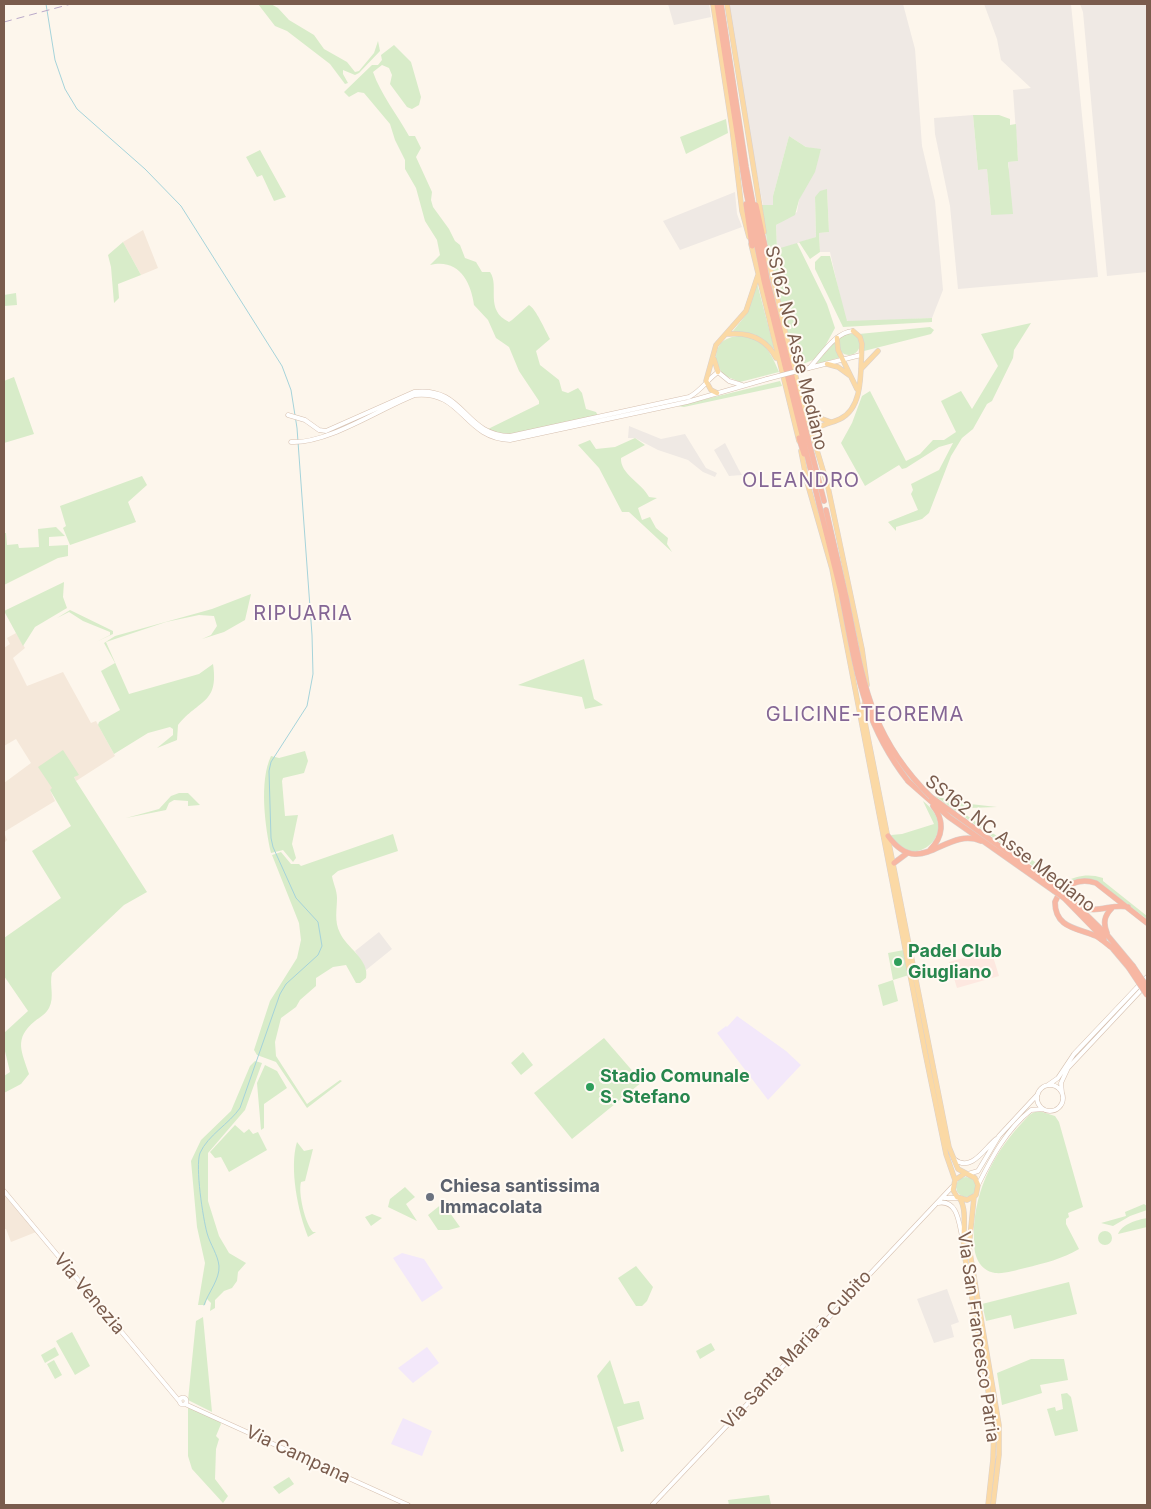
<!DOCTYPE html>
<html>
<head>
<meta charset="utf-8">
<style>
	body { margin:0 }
	#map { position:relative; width:1151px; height:1509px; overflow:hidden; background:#fdf6ec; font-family:Inter,sans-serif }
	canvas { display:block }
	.frame { position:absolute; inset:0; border:5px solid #7a5c4d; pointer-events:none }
</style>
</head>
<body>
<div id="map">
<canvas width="1151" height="1509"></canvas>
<div class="frame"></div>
</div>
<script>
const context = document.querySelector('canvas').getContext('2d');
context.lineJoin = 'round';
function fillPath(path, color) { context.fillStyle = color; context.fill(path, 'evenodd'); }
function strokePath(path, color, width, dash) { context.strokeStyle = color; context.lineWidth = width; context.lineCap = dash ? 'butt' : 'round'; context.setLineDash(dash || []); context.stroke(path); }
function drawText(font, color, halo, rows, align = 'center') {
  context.font = font + ' Inter,sans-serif'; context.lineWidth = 4; context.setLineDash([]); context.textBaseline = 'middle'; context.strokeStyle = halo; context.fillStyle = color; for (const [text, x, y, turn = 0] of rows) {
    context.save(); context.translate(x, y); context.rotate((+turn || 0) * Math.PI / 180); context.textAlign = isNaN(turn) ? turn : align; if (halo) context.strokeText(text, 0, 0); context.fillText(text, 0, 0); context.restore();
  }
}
fillPath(new Path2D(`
	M143,230L158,268L141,275L123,242Z
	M16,633L25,648L13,658L27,686L63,672L91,723L96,721L115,756L76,781L74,777L50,790L55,801L4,832L7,840L4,843V783L31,763L16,739L4,746V648L10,644L7,638Z
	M4,1195L36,1232L11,1242L6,1229H4Z`), '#f5e8da');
fillPath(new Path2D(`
	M991,950L999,976L957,988L949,962Z`), '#fde8e0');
fillPath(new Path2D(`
	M668,4H709L711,17L674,25Z
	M729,4H903L915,49L922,146L935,201L943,290L932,318L849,322L845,319L830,252H820L819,233L829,232L827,190L815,197L816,237L777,250L776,225L797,212L799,200L821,150L806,147L789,136L773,196V205L764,210L747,122Z
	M984,4H1071L1098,277L958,289L950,206L935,134L934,118L973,115L978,170L987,169L991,215L1009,167L1008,162L1018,161L1013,90L1031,88L1001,60L997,39Z
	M1080,4H1147V272L1107,276L1083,12Z
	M735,192L737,214L742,227L680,250L663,221Z
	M629,426L661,439L685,434L706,468L717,473L715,477L703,472L688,460L658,450L635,438H628Z
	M725,443L739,470L742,475L729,476L714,450Z
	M379,932L392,949L366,970L355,951Z
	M947,1289L959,1322L951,1325L954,1337L934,1343L917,1299Z`), '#efe9e4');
fillPath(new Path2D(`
	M737,1016L786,1051L801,1065L768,1100L717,1033L726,1026L727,1027Z
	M402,1253L424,1259L443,1288L422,1302L393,1258Z
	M427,1347L439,1363L413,1383L398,1368Z
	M403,1418L432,1431L422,1456L391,1444Z`), '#f3e8fa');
fillPath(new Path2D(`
	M258,4H271L278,8L289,20L314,35L324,49L347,62L355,72L359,71L374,53L378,41L380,51L359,73L355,75L343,70V74L348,83L345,84L330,64L287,31L275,26Z
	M394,45L411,62L421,97L419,105L412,109L407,107L390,84L392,75L389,68L382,65L373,72C381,95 397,114 409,136H415L421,148L416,157L432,192L431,200L433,207L449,229L455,241L460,245L465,258L476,262L482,272H490C500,286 484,310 509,322L512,320L529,305C536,309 545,330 550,339L536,351L540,365L559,380L562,391L568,393L578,388L582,393L586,409L596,412L598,416L518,433L502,435L488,429L539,404V401L519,371L509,347L496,338L488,320L474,305C471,281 458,258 430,265L440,255L437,240L425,221L416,188L405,169V160L395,140L390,124L364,93L358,92L349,97L344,92L372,65H378L382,60L381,55Z
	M973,115H999L1010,119V125L1016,124L1018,161L1008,162L1013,214L991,215L987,169L978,170Z
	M726,119L728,133L686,154L680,137Z
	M789,136L806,147L821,149L815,172L799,200L795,215L776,225L777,249L797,243L827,304L835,328L823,350L815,359L796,367L769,256L762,205H773V196Z
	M260,150L286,197L274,201L262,175L257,177L246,157Z
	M827,189L829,232L819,233L820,252L810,259L799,242L816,237L815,197L820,191Z
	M123,242L141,275L118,284L119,298L114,303L111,267L108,255Z
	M821,256H830L847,321L932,318V322L843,327L815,269V262Z
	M757,283L774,348L773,349L756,335L733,331L745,316Z
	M16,293L17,305L4,306V295Z
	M1031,323L1014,350L1013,358L992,401L987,404L973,429L962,438L951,456L929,513L922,519L896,527V531L888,522L918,510L911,494L913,490L911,484L939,470L953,443L939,447L906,468L902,469L899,465L865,486L841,443L852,423L862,396L870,391L906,461L920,454L933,440H944L956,432L941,401L961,391L972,409L998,366L981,334Z
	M930,327L934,330L931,334L864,351L859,334Z
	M838 344a11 11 0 1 1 22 0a11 11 0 1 1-22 0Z
	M748,335C765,341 772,355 779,372L740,382L723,375L716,362C715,339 729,336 748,335Z
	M835,342L841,357L817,364V362Z
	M14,377L34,434L4,443V381Z
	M780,381L782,386L684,407L677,406Z
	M635,438L645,445L621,458C620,474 642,483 649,497L657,498L638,508L642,520L650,517L656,528L668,538L667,544L672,552L629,512H622L599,468L578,445L590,440L596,449L615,447Z
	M142,476L147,485L128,502L136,522L70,545L63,528L66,526L60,506Z
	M56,527L65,536L49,537V546L68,545V556L58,558L4,585V533H6L7,545L18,544L19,548L39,547L38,529Z
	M64,582L63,597L67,608L35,627L23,646L4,611Z
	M251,594L245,620L224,632L202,639L211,635L217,626L214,616L199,615L166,622L106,642L129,694L199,674L213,664C219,704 199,699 178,725L177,740L157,748L173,735V729L170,727L148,733L114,754L98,725L99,722L120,710L101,671L115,663L104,643L115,636L212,609Z
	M70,610L113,631V634L96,642L110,635V632L83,621L69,612L57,618Z
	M584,659L594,699L603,705L585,709L582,697L518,685Z
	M63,750L79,775L74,777L76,781L147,892L124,905L52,973C49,985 55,997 49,1008C46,1014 40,1017 35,1021C13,1039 22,1052 29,1074L21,1084L4,1093V1076L10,1072L4,1047V1033L28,1011L4,976V938L61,898L32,851L71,826L50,790L52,788L38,767Z
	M305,751L308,761L304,773L283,778L282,781L285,816L298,815L292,844L296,858L293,862L283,850L271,853C265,827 259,781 271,756L279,758Z
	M179,793H188L200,805L188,806V801L174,800L169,803L166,810L126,818L159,809L171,796Z
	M935,796L961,803L997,807L969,808L950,804L1054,875L1063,878L1064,882C1077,876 1088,873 1103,878V881L1147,916V919L1095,881L1078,879L1063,887Z
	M923,801C966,834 907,875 891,835L902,834L934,824Z
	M393,834L398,851L338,871L332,876C333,883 337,890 337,898C337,910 334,921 340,933C346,947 370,960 366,978L360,983H356L346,965L333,967L316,978V986L300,1000L296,1007L281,1018L275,1042L276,1056L307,1104L340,1080L342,1081L307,1108L276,1062L257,1055L254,1050L270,1001L297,958L301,940L299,923L272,855L281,852L291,864H299L301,866Z
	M904,950L909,975L893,980L898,1001L883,1006L878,985L893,980L888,953Z
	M604,1038L642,1082L572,1139L534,1093Z
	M523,1052L533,1065L521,1075L511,1063Z
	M255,1061L262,1063L245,1110L208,1153V1201L219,1236L229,1253L246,1263L238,1272L237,1281L232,1288L224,1291L215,1300V1308L210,1311L211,1303L207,1299L205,1305H198L205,1263L197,1227L191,1161L201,1140L231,1111L250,1066Z
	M265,1065L277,1071L287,1088L264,1104V1128L261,1130L257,1083Z
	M1039,1111L1055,1116L1059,1122L1083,1207L1068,1213L1069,1217L1066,1219V1224L1079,1249C1062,1259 1045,1263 1025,1268C1016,1270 1005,1274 995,1273C979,1270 974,1256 974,1241C972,1197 991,1156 1021,1124C1026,1119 1030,1112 1039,1111Z
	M235,1125L244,1133L249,1129L253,1134L258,1132L267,1150L229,1172L221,1157L215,1158L210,1152Z
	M297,1142L304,1151L313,1149L305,1181L301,1182C298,1193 305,1223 313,1232H316L308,1237C298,1212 289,1168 297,1142Z
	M956 1187a10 10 0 1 1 20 0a10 10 0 1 1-20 0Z
	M405,1187L415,1197L406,1204L417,1221L388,1207L390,1199Z
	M443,1203L460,1227L449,1230H438L428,1215Z
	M1144,1204L1147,1206V1210L1130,1216L1113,1226L1101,1223L1126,1216L1125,1212Z
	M372,1214L382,1218L371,1226L365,1217Z
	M1147,1218V1227L1118,1234C1122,1224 1137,1220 1147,1218Z
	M1098 1238a7 7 0 1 1 14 0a7 7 0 1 1-14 0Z
	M636,1266L653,1287L647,1301L642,1306H636L618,1278Z
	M1069,1282L1077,1314L1014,1329L1011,1315L986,1321L982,1304Z
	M203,1317L212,1412L188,1400L196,1321Z
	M72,1332L90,1366L75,1375L56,1341Z
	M711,1343L715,1350L700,1359L696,1351Z
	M55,1347L59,1355L45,1363L41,1355Z
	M1031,1359H1064L1068,1380L1040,1385L1042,1393L1002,1405L997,1373Z
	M54,1360L62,1375L55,1379L47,1364Z
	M610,1360L624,1404L639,1401L644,1419L617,1427L624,1451L621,1452L597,1376Z
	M1067,1393L1071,1397L1078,1431L1055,1436L1047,1409L1055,1407L1056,1411L1063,1409L1061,1394Z
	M188,1406L219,1420L221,1424L216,1436L219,1439L216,1449L215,1479L228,1496L223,1503L192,1469L188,1456Z
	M289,1477L294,1484L279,1494L273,1487Z
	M769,1495L771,1505H729L728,1500Z`), '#d8ecc9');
strokePath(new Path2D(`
	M46,4L55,60L65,89L77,109L145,169L181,206L282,366L291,390L297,428L312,635L313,674L307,706L271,762L269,771L271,838L273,847L296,898L318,922L322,946L318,955L286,984L280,994L240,1108C229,1124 208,1135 200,1153C195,1167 203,1218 207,1233C210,1244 218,1255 219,1266C220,1279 208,1293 204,1305`), '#a5d3da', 1);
const secondary = new Path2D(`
	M809,368C821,356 835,332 853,331
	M809,368L861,355
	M288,415L305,420L319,430L326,431L414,392C465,386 463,435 510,436L689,397C701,391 707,380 718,372L729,381L742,385
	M291,442C328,444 379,409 415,395C463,390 463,438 510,440L687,402L767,379
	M1048,1085L1058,1078L1074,1054L1147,977
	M1037 1098a13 13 0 1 1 26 0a13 13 0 1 1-26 0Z
	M1062,1093L1061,1083L1068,1068L1144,987
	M954,1159C971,1173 984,1149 996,1139
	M968,1174L978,1171L999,1136L1038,1094
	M978,1185C992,1157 1006,1130 1031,1110L1043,1109
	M4,1191L180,1402
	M944,1198H959
	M938,1203C959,1199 959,1226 963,1241
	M179.5 1401a3.5 3.5 0 1 1 7 0a3.5 3.5 0 1 1-7 0Z
	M185,1404L408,1505
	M652,1505L952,1187`);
const primary = new Path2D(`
	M713,4L732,128L742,211L749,237
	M727,4L764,232
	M751,244L799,441
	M766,250L799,390L828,487L862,649L867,685
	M728,334C749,332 766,338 776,358
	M837,338L838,350L857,389
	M714,359L718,372
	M827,364L838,367L849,375
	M861,369L878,351
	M717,393L711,390L706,381L716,345L746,311L758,275
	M805,405L817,417L831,422
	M812,436C819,423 828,425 840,419C865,407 860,367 862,344L860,337L853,331
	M801,451L807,482L832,569L925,1052L946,1154L955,1180
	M865,700L863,712L949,1147L958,1169L975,1178L978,1185L976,1195L967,1200L957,1197L953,1190L955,1180L964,1174
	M974,1197L969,1247L999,1425V1455L993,1505
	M960,1199C968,1211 962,1236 964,1252L994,1425L993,1459L988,1505`);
const highway = new Path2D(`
	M717,4L746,191L764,281L842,597
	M721,4L746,167L767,279L824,501
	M746,204L752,246
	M756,205L766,251
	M799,438L804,454
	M826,510L846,597
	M908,781L949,817L1054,891
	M931,797L1056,887
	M888,836C921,881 945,826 981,841
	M930,850C943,837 945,821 933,806
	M894,863L906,854
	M1066,895L1108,936L1133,966
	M1064,898L1104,939
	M1080,906C1097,915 1111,903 1128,907
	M1107,933C1103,923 1104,916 1112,908
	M1113,949L1129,968
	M1115,950C1109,946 1103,940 1096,936C1077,928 1055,928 1055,902C1062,885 1079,877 1096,883L1147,923`);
strokePath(secondary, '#d6c0b0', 5);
strokePath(primary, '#dad1cd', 5.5);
strokePath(highway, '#dad1cd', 6);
strokePath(secondary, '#fff', 4);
strokePath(primary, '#fbd9a5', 4.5);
strokePath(highway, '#f7b7a3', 5);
strokePath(new Path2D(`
	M4,22L71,4`), '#b9a8c9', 1, [8, 5]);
const secondaryBridge = new Path2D(`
	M767,379L809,368`);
const highwayBridge = new Path2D(`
	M842,597C856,668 862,722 908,781
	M846,597C863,679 868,735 931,797
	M1056,887L1066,895
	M1054,891L1064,898
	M1133,966L1147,987
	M1129,968L1147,995`);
strokePath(secondaryBridge, '#d6c0b0', 5, []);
strokePath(highwayBridge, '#dad1cd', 6, []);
strokePath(secondaryBridge, '#fff', 4);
strokePath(highwayBridge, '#f7b7a3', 5);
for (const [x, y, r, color] of [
	[898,962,5,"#2e9e5b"],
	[590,1087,5,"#2e9e5b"],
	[430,1197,5,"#6b7280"]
]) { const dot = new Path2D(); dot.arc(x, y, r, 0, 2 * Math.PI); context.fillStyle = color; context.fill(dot); strokePath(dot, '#fffaf3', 2); }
drawText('18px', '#7a5c4d', '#fffaf3', [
	["SS162 NC Asse Mediano",796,348,76],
	["SS162 NC Asse Mediano",1010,844,38],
	["Via Venezia",89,1294,50],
	["Via San Francesco Patria",978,1337,82],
	["Via Santa Maria a Cubito",797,1350,-47],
	["Via Campana",298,1455,25]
]);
drawText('bold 18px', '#27864d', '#fffaf3', [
	["Padel Club",908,952],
	["Giugliano",908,973],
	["Stadio Comunale",600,1077],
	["S. Stefano",600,1098]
], 'left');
drawText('bold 18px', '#5b616d', '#fffaf3', [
	["Chiesa santissima",440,1187],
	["Immacolata",440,1208]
], 'left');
context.letterSpacing = '1px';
drawText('20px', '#846695', '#fffaf3', [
	["OLEANDRO",801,481],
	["RIPUARIA",303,614],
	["GLICINE-TEOREMA",865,715]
]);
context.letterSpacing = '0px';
</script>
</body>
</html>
